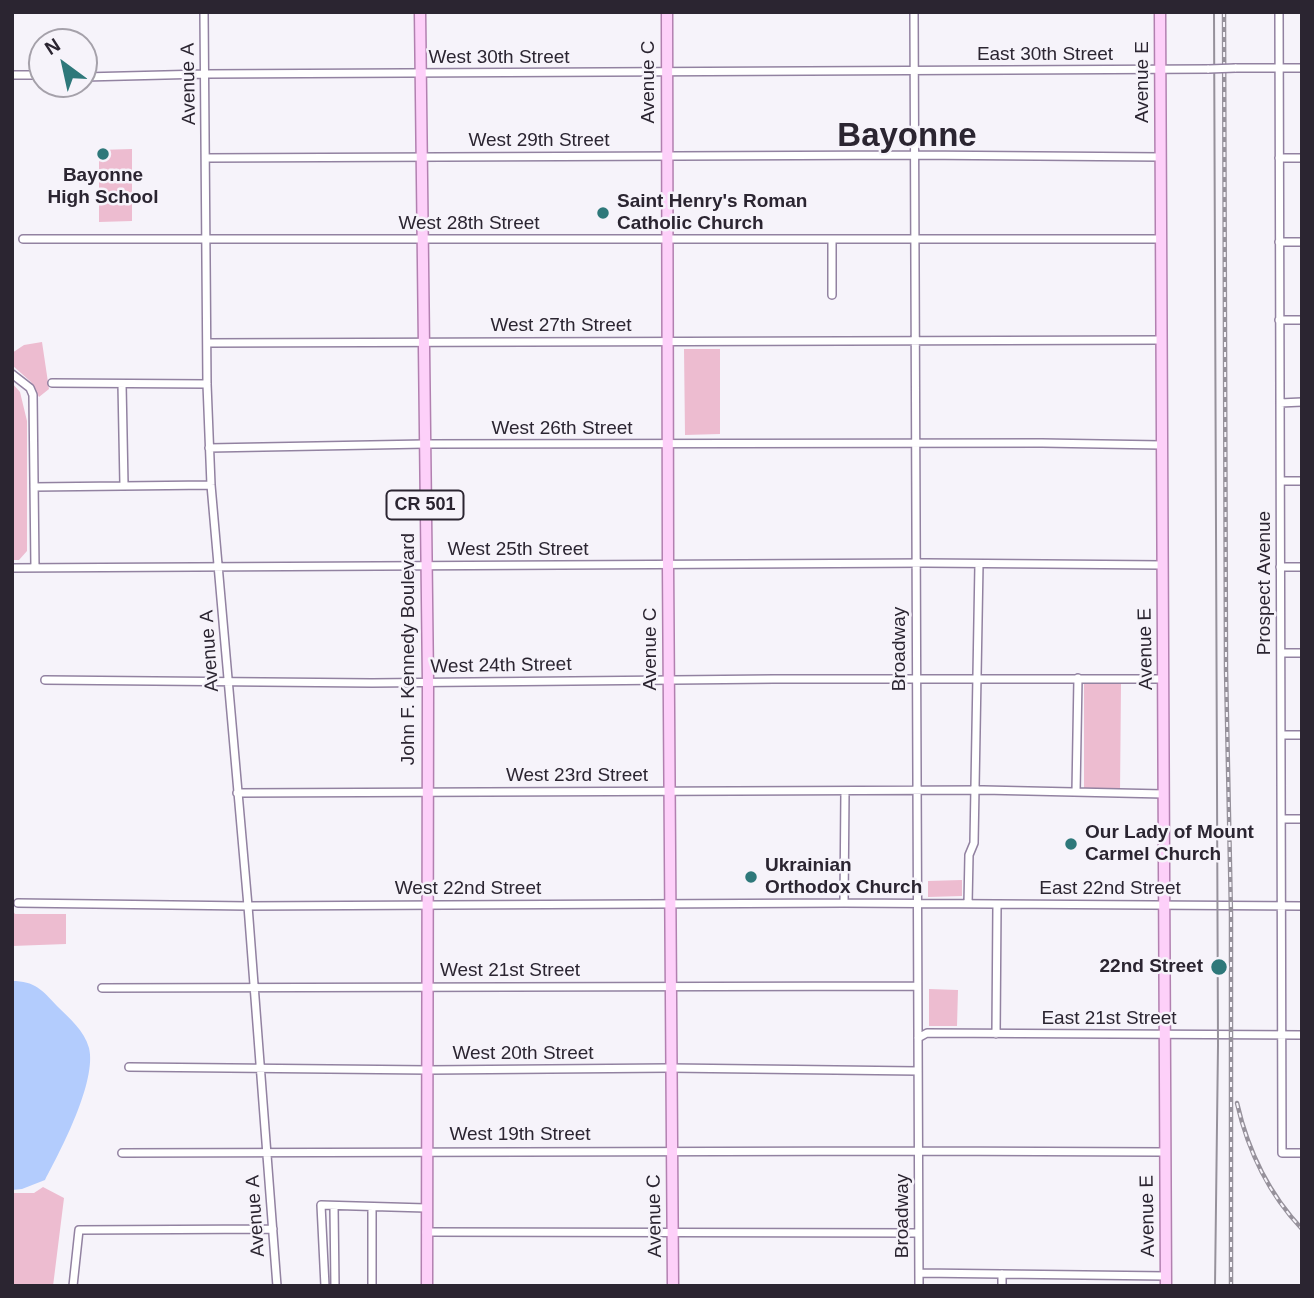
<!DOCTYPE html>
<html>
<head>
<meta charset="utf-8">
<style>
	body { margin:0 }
	#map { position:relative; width:1314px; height:1298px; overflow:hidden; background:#f6f3fa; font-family:Helvetica,sans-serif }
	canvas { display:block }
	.frame { position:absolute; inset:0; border:14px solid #2b2531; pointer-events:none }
	.north { position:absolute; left:28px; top:28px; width:70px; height:70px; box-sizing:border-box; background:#f6f3fa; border:2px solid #a5a1aa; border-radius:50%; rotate:327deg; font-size:19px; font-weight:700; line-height:28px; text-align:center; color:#2b2531 }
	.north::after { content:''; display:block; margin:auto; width:24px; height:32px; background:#2e787a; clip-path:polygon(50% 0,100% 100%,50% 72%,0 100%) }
</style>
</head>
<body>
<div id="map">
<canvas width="1314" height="1298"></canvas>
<div class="frame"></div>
<div class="north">N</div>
</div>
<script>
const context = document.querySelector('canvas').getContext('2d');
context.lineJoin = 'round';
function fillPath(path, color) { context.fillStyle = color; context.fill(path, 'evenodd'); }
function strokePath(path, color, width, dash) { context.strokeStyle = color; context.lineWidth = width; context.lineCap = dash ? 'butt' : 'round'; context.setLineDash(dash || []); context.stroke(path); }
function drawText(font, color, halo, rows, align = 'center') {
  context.font = font + ' Helvetica,sans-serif'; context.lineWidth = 5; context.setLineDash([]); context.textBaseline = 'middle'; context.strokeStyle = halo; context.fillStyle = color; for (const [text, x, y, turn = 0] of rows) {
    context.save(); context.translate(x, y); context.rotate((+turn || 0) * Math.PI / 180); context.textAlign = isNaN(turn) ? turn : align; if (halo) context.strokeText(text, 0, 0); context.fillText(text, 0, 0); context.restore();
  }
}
fillPath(new Path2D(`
	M132,149V221L99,222V150Z
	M42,342L49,389L39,397L31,382L12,365V353L24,345Z
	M684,349H720V434L685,435Z
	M12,383L20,392L27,421V551L19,560H12Z
	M1084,684H1121L1120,792L1084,791Z
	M962,880V896L928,897V881Z
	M12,910L15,914H66V944L12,946Z
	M929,989L958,990L957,1026H929Z
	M43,1187L64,1198L53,1286H12V1193H34Z`), '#edbcd0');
fillPath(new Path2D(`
	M12,981C35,981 42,990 57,1006C70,1019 84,1030 89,1048C97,1081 61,1150 45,1180L22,1189L12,1190Z`), '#b3ccfd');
const minor = new Path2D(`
	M204,12L207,384L211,485L248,906L277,1286
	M914,12L919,1286
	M1279,12L1282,1153H1302
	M1235,68H1302
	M12,75H42
	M84,77L205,74L1209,69
	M206,158L914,155L1161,157
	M1279,158H1302
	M23,239H1160
	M1279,242H1302
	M832,295V239
	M1279,320H1302
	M207,343L1161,340
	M12,374L30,388L33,395L35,568
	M52,383L207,384
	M122,384L124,485
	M1280,403L1302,402
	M209,448L425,444L1042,443L1161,445
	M1281,481H1302
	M34,487L211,485
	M1280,567H1302
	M12,568L926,563L1162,565
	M1282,653H1302
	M45,680L372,683L774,679H1164
	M1281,735H1302
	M1076,792L1078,678
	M237,793L983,790L1164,794
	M1282,819H1302
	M18,903L248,906L844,903L1302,906
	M844,903L845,791
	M968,904L969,855L974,843L979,564
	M102,988L917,986
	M996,1034L997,905
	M918,1038L927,1033L1302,1035
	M129,1067L429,1070L670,1068L918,1071
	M122,1153L918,1151L1164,1152
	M334,1207L335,1286
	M372,1207V1286
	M426,1232L918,1233
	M919,1273L1166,1276
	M1002,1274V1286
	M73,1286L79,1230L273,1229
	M325,1286L321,1205L426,1208`);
const major = new Path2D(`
	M420,12L428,683L427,1286
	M667,12L668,565L673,1286
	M1160,12L1166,1286`);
strokePath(minor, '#9282a1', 10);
strokePath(major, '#b280b0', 13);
strokePath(minor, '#fff', 7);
strokePath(major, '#fdd0f9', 10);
strokePath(new Path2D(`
	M1214,12L1218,1045L1215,1286`), '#96919b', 2);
const rail = new Path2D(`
	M1224,12L1226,670L1231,914V1286
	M1237,1103C1248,1151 1268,1193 1302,1229`);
strokePath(rail, '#96919b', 4.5);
strokePath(rail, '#f6f3fa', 2, [5]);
const minorBridge = new Path2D(`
	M1209,69L1235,68`);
strokePath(minorBridge, '#9282a1', 10, []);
strokePath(minorBridge, '#fff', 7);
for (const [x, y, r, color] of [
	[103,154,7,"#2e787a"],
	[603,213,7,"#2e787a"],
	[1071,844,7,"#2e787a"],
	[751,877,7,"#2e787a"],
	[1219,967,9,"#2e787a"]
]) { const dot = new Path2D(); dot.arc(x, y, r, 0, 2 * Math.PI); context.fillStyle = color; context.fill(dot); strokePath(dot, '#f6f3fa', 2.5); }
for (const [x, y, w] of [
	[425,505,77]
]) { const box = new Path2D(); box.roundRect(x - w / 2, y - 14.5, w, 29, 5); context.fillStyle = '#f6f3fa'; context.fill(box); strokePath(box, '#2b2531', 2); }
drawText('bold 18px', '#2b2531', null, [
	["CR 501",425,505]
]);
drawText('19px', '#2b2531', '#f6f3fa', [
	["East 30th Street",1045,55],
	["West 30th Street",499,58],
	["Avenue C",649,82,-90],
	["Avenue E",1143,82,-90],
	["Avenue A",189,84,-91],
	["West 29th Street",539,141],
	["West 28th Street",469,224],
	["West 27th Street",561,326],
	["West 26th Street",562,429],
	["West 25th Street",518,550],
	["Prospect Avenue",1265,583,-90],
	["John F. Kennedy Boulevard",409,649,-90],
	["Avenue C",651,649,-90],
	["Broadway",900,649,-90],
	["Avenue E",1146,649,-91],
	["Avenue A",210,651,-94],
	["West 24th Street",501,666,-1],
	["West 23rd Street",577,776],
	["West 22nd Street",468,889],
	["East 22nd Street",1110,889],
	["West 21st Street",510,971],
	["East 21st Street",1109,1019],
	["West 20th Street",523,1054],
	["West 19th Street",520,1135],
	["Avenue A",256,1216,-94],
	["Avenue C",655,1216,-91],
	["Broadway",903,1216,-90],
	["Avenue E",1148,1216,-91]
]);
drawText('bold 19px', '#2b2531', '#f6f3fa', [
	["Bayonne",103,176,"center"],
	["High School",103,198,"center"],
	["Saint Henry's Roman",617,202],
	["Catholic Church",617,224],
	["Our Lady of Mount",1085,833],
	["Carmel Church",1085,855],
	["Ukrainian",765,866],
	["Orthodox Church",765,888],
	["22nd Street",1203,967,"right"]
], 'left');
drawText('bold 33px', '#2b2531', '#f6f3fa', [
	["Bayonne",907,137]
]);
</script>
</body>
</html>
